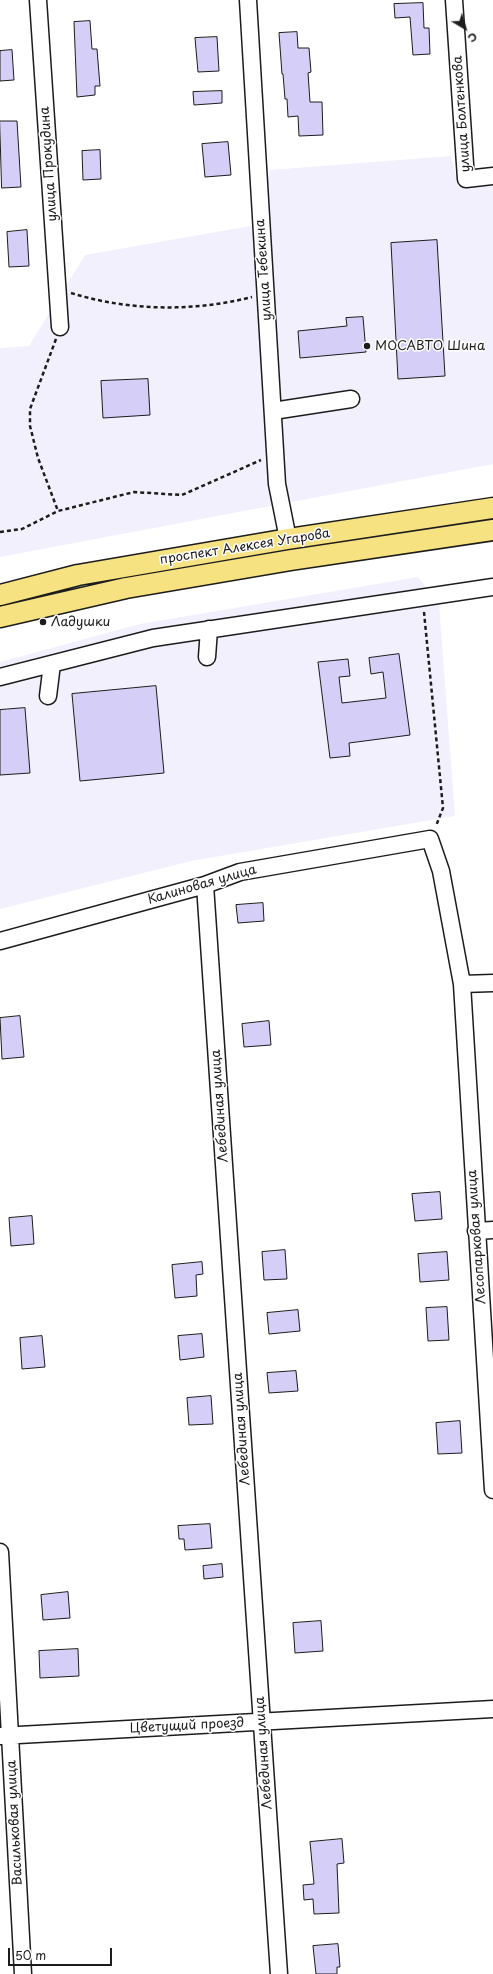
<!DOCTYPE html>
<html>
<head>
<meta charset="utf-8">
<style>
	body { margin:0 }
	#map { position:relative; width:493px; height:1974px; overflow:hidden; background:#fff; font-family:"Playpen Sans",sans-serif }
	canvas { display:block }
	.north { position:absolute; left:445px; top:8px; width:40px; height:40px; -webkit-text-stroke:3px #fff; paint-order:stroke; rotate:142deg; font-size:11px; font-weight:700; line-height:16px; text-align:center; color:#1c1c1c }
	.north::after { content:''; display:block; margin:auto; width:14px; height:18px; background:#1c1c1c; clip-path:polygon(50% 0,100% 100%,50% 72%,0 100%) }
	.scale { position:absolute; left:8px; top:1948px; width:104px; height:18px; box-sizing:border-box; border:2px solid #1c1c1c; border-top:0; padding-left:5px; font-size:12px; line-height:14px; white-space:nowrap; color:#1c1c1c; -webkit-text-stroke:3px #fff; paint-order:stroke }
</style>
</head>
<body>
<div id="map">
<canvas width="493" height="1974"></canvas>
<div class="north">С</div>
<div class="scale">50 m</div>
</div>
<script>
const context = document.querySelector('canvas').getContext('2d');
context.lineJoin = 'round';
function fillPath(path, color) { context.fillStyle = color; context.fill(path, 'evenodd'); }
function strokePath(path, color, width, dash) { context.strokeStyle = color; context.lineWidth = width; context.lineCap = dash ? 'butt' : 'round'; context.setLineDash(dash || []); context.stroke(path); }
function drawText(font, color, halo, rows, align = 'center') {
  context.font = font + ' "Playpen Sans",sans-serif'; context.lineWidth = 3; context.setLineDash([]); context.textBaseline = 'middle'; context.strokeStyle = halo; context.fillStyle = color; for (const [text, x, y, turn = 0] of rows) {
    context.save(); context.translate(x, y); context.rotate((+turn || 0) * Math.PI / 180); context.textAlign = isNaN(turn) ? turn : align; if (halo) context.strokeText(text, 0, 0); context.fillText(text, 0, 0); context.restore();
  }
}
fillPath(new Path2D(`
	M451,156L459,187L493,183V464L0,557V348L29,346L85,255L256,225L270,170Z
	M418,577L439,604L455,816L191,861L0,909V662L140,624Z`), '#f2f0fd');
fillPath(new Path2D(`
	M493,516V523L317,547L322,543Z
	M257,554L258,557L0,609V603L113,577Z`), '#abf0bb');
const building = new Path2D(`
	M423,3L424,28H429L430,54L413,55L410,17L395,18L394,4Z
	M90,21L92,49H97L100,86H95V95L77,97L74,22Z
	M297,32L298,48H309L311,72L308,73L310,102H322L323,135L299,136L298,116L288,117L287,99H285L283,74H282L279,33Z
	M217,37L219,71L198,72L195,38Z
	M12,50L14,80L0,81V51Z
	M222,91V103L194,105L193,92Z
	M0,121H17L21,187L2,188Z
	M228,142L231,175L205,177L202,144Z
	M100,150L101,179L83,180L82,151Z
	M27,230L29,266L9,267L7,232Z
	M437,240L445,376L398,379L391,243Z
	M363,317L366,352L300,358L298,331L347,326L346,318Z
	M148,379L150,415L103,418L101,381Z
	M399,654L410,735L349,743L350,756L330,758L318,662L348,659L350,676L339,677L342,703L386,698L383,672L371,674L369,658Z
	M156,686L164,773L80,781L72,694Z
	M25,708L30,773L0,775V710Z
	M263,903L264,921L238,923L236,905Z
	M20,1016L24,1057L2,1059L0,1018Z
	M269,1021L271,1045L244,1047L242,1024Z
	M440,1192L442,1219L415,1221L412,1194Z
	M32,1216L34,1244L11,1246L9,1218Z
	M285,1250L287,1279L264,1280L262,1252Z
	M447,1252L449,1280L420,1282L418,1254Z
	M202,1262L203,1274L196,1275L197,1296L175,1298L172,1265Z
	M447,1307L449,1340L428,1341L426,1308Z
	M298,1310L300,1331L269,1334L267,1313Z
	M202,1334L204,1357L180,1360L178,1336Z
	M42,1336L45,1367L22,1369L20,1338Z
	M296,1371L298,1391L269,1393L267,1373Z
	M211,1396L213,1424L189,1425L187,1398Z
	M460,1421L462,1453L438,1454L436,1423Z
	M210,1524L212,1548L185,1550L184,1539H179L178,1526Z
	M222,1564L223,1577L204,1579L203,1566Z
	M68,1592L70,1618L43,1620L41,1595Z
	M321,1621L323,1651L295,1653L293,1623Z
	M78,1649L79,1676L40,1678L39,1651Z
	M342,1839L344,1863L337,1864L339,1913L314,1914L313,1899L304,1900L303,1885L314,1884L310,1842Z
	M338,1944L340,1967H337V1974H316L313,1946Z`);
fillPath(building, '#d5cef7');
strokePath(building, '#1c1c1c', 1);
const minor = new Path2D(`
	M38,0L60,327
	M248,0L277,484L288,539
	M454,0L466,179L493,176
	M273,411L351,399
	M207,657L209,629
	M0,677L153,638L493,587
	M48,696L52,664
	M205,885L279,1974
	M0,941L205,885L240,872L430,839L441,871L462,984L493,1490
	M462,984L493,983
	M476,1231L493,1230
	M0,1552L23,1974
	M0,1736L493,1709`);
const major = new Path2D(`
	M0,595L78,575L288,539L493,508
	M0,617L126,588L291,560L493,530`);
strokePath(minor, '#1c1c1c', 19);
strokePath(major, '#1c1c1c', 23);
strokePath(new Path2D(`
	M71,293C129,311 193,312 252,297
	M56,339L30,409V426L38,458L58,511
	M0,532L22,529L58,511L134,492L182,495L261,460
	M424,612L443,808L436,826`), '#1c1c1c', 2.5, [4, 3]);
strokePath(minor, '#fff', 16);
strokePath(major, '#f7e281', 20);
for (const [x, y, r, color] of [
	[367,346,4,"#1c1c1c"],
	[43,622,4,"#1c1c1c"]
]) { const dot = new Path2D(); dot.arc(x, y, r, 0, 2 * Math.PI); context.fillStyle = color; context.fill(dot); strokePath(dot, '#fff', 1.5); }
drawText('13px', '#1c1c1c', '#fff', [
	["улица Болтенкова",462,114,-94],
	["улица Прокудина",49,164,-94],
	["улица Тебекина",264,270,-94],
	["проспект Алексея Угарова",245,547,-9],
	["Калиновая улица",202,885,-16],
	["Лебединая улица",220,1106,-94],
	["Лесопарковая улица",477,1237,-94],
	["Лебединая улица",242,1429,-94],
	["Цветущий проезд",187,1726,-3],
	["Лебединая улица",264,1753,-94],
	["Васильковая улица",15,1823,-93]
]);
drawText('13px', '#1c1c1c', '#fff', [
	["МОСАВТО Шина",375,346],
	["Ладушки",51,622]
], 'left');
</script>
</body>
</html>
